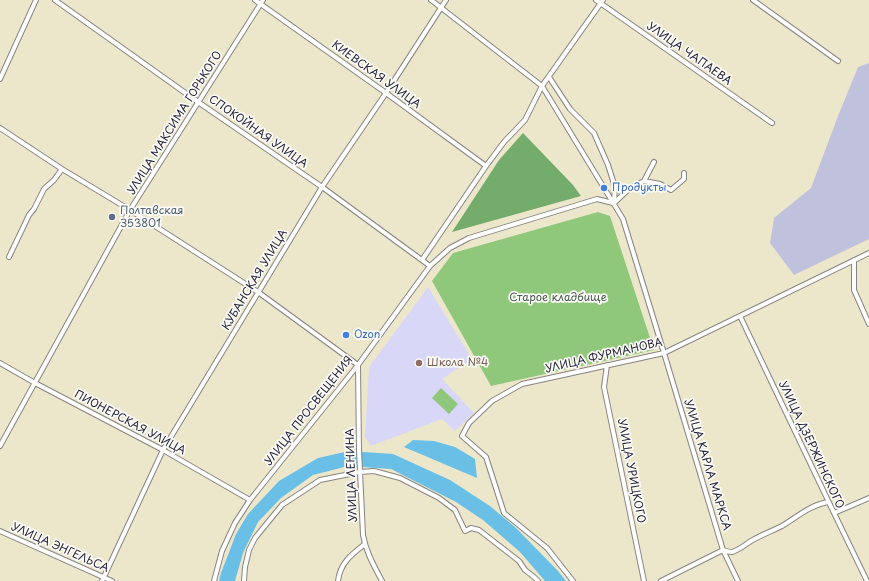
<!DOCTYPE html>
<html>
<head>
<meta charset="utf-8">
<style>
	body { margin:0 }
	canvas { display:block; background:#ece7ca }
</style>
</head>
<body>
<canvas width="869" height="581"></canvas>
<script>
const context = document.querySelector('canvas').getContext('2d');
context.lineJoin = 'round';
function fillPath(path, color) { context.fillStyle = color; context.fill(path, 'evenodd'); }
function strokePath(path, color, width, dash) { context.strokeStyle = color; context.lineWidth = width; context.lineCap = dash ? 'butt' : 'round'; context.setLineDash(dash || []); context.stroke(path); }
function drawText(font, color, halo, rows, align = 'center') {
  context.font = font + ' "Playpen Sans",sans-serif'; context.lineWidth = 3.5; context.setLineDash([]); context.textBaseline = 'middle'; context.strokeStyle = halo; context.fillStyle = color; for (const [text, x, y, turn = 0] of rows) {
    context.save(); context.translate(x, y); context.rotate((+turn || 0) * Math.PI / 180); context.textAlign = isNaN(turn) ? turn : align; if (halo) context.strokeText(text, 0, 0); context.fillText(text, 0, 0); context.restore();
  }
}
fillPath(new Path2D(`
	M428,287L472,359L442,379L474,413L455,431L442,419L371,446L365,437L369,367Z`), '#d9d7f7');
fillPath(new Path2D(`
	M869,63V239L794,275L770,243L774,218L811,188L838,116L858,67Z`), '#c0c2dd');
fillPath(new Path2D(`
	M598,212L610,216L654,350L491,386L432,281L453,253Z
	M441,388L458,404L449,414L432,398Z`), '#90c87b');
fillPath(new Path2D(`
	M523,133L573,185L581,196L452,232L499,160Z`), '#74ac6b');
fillPath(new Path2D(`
	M413,440L434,441L455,447L475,459L477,478L404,447Z
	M349,451L393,454L450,480L490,506L516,528L558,571L566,581H545L520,552L483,520L456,502L391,469L348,466L313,475L281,498L258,522L243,553L235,581H219L221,573L236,534L248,514L279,481L318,458Z`), '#69bfe6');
const minor = new Path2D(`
	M55,0L198,102L322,187L430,266
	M255,0L386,93L486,166
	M431,0L542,86L623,219L664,353L723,550L738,581
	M596,0L772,123
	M753,0L838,61
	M549,77L570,109L594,133L608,165L615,187L614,203
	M0,79L36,0
	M0,128L62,169L130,210L258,292L358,365L359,450L363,535C366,552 374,566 382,581
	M644,181L660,184L671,190L684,179V173
	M614,203L630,188L644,181L654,162
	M9,257L29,215L34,209L44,189L54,180L62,169
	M422,260L486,166L504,142L525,120L542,86L603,0
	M854,260V290L869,324
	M740,316L834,513L867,581
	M0,363L35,383L163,450L250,500
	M607,365L604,387L644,581
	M0,446L130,210L263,0
	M834,513L869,498
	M0,531L112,581
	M102,581L163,450L322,187L386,93L446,0
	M214,581L222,551L235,523L250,500L358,365L430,266L450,248L469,238L597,199L613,203
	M244,581L245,567L249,550L255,538L282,505L320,480L360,472L374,471L400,478L439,498L455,510L465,531L471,528L479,530L519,561L525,570L534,577L538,581
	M338,581C340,563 352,554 365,544
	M573,581L547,548L504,513L486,457L462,436L469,423L492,401L522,384L664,353L869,253
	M661,581L723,550C726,551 729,552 732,552C739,550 745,545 751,541C761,535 772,531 782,526C797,517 810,505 828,502`);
strokePath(minor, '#878482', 6);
strokePath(minor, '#fff', 4);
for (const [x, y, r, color] of [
	[604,188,4,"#3f7fe0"],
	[112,217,4,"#5c6f8a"],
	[346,335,4,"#3f7fe0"],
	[419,363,4,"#8d6e63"]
]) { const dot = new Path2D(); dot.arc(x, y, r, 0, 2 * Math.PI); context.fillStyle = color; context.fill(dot); strokePath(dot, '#fdfcf7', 1.5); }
drawText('11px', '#22223b', '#fdfcf7', [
	["УЛИЦА ЧАПАЕВА",689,54,35],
	["КИЕВСКАЯ УЛИЦА",376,75,36],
	["УЛИЦА МАКСИМА ГОРЬКОГО",175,123,-58],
	["СПОКОЙНАЯ УЛИЦА",258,132,35],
	["КУБАНСКАЯ УЛИЦА",255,280,-59],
	["УЛИЦА ФУРМАНОВА",604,356,-13],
	["УЛИЦА ПРОСВЕЩЕНИЯ",309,411,-52],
	["ПИОНЕРСКАЯ УЛИЦА",130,423,28],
	["УЛИЦА ДЗЕРЖИНСКОГО",811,445,65],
	["УЛИЦА КАРЛА МАРКСА",707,465,73],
	["УЛИЦА УРИЦКОГО",631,471,79],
	["УЛИЦА ЛЕНИНА",352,475,-92],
	["УЛИЦА ЭНГЕЛЬСА",60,548,24]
]);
drawText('11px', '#366cbe', '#fdfcf7', [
	["Продукты",612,188],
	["Ozon",354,335]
], 'left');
drawText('11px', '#4e5e75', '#fdfcf7', [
	["Полтавская",120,211],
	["353801",120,224]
], 'left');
drawText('11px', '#485c51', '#fdfcf7', [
	["Старое кладбище",558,298]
]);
drawText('11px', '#785e54', '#fdfcf7', [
	["Школа №4",427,363]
], 'left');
</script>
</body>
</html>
